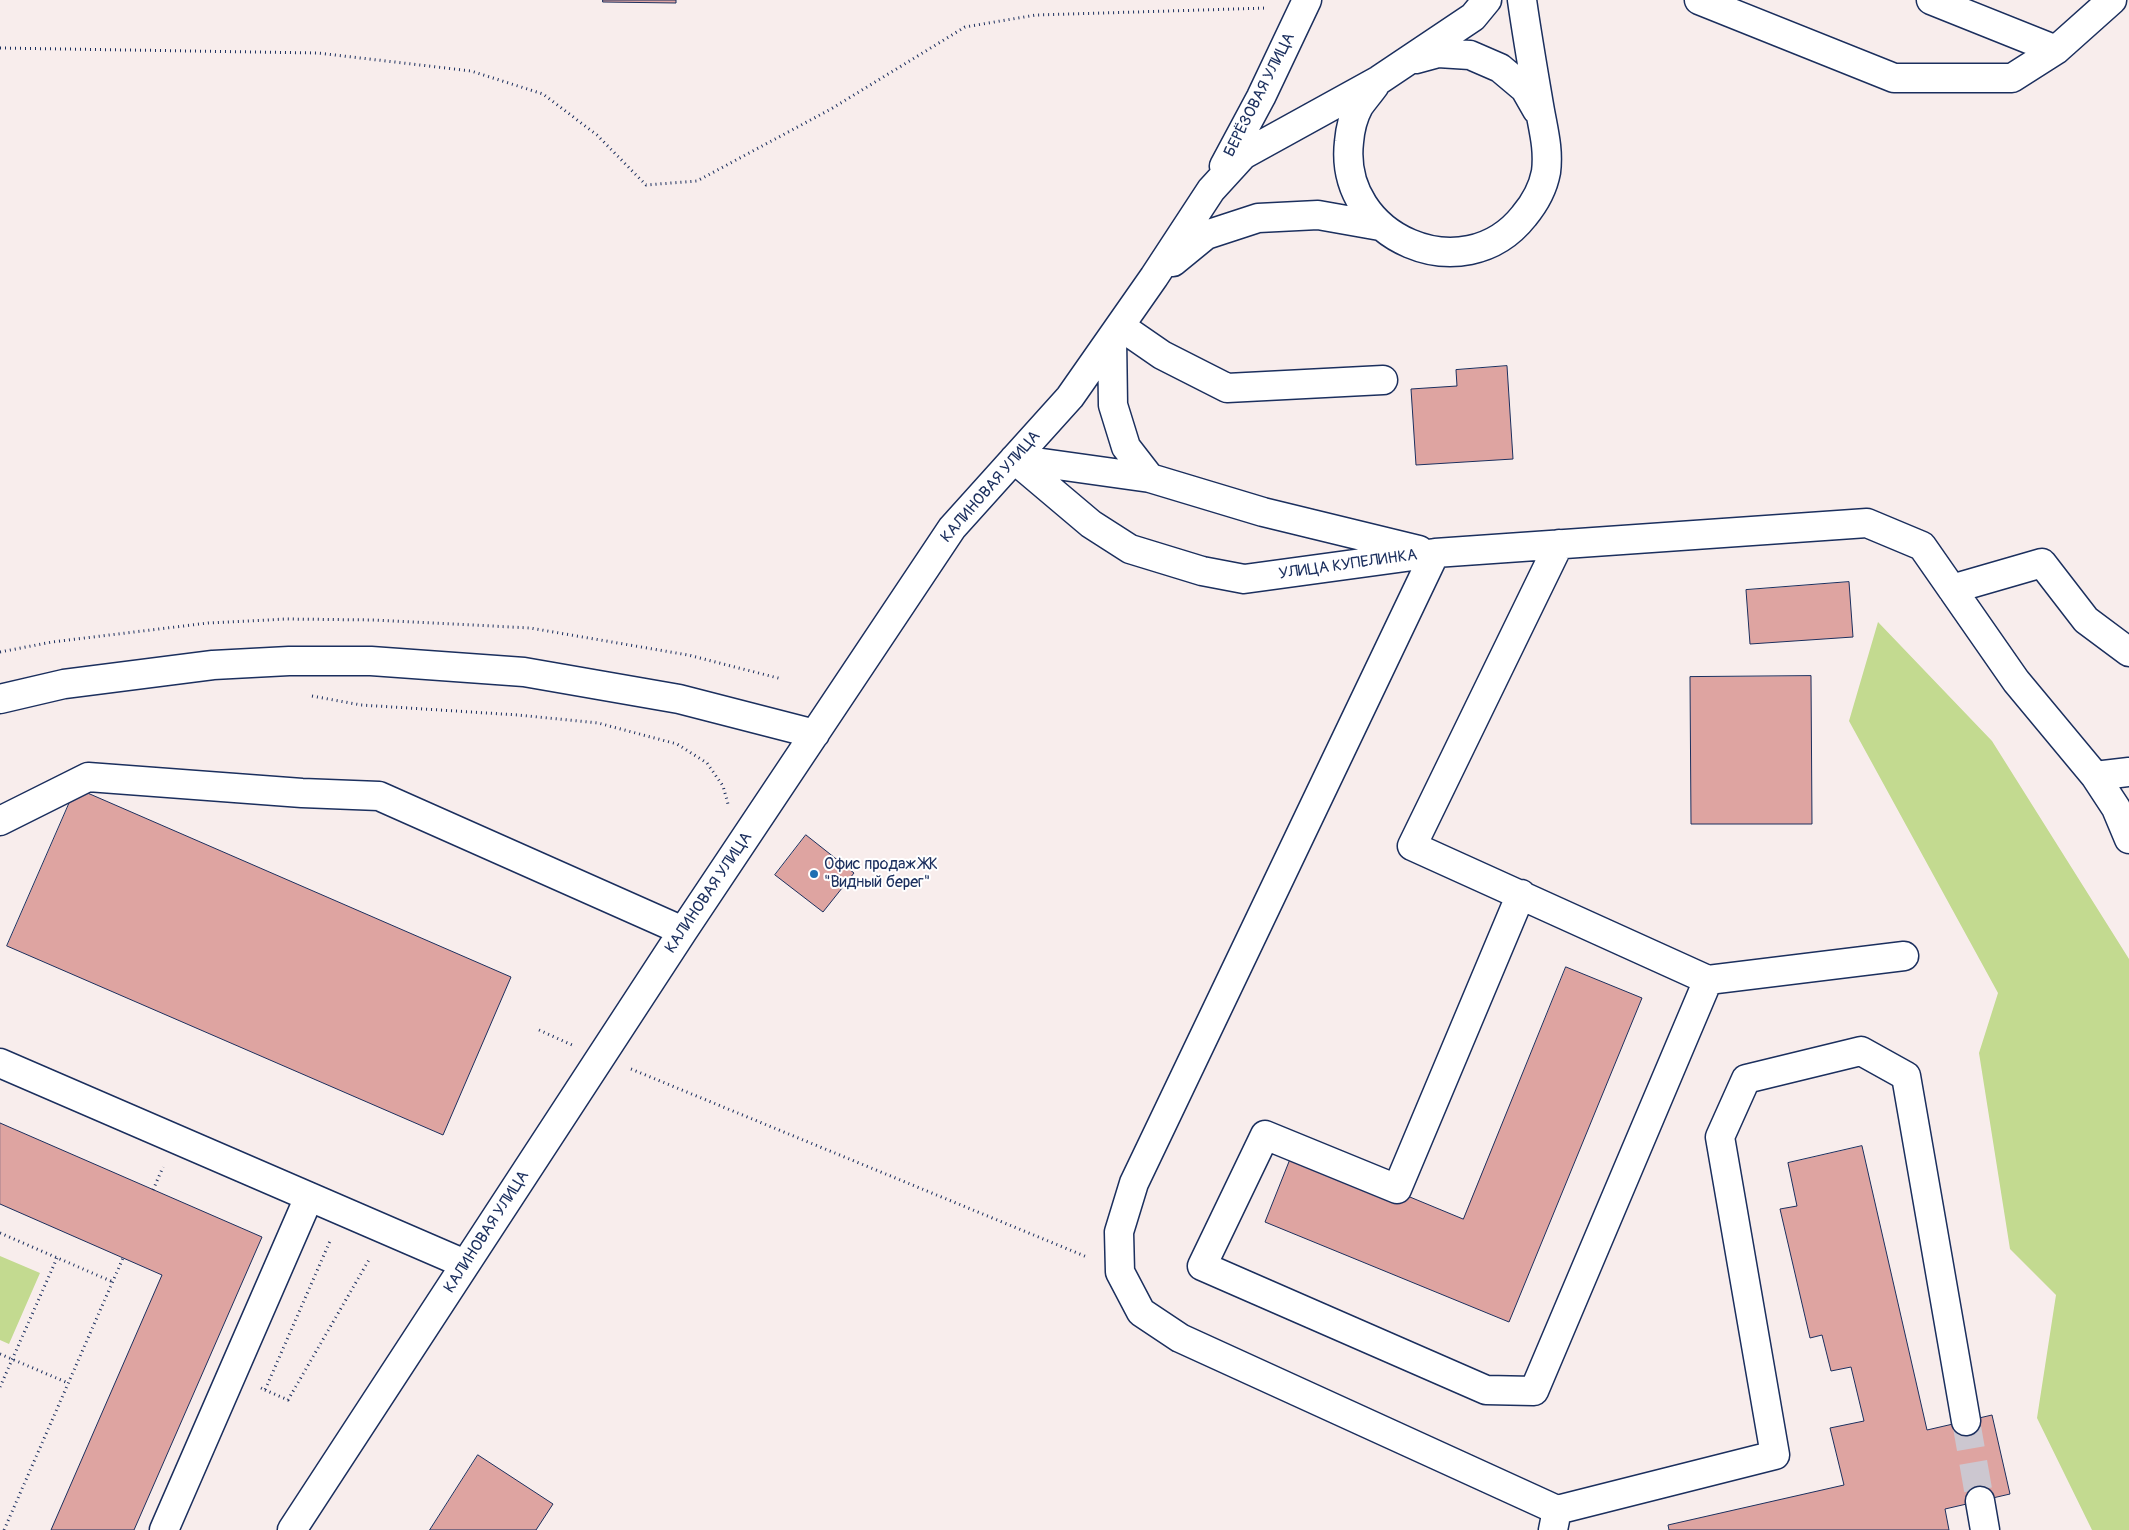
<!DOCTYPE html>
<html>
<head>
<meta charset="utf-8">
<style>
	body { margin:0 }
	canvas { display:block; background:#f8edec }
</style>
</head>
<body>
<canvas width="2129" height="1530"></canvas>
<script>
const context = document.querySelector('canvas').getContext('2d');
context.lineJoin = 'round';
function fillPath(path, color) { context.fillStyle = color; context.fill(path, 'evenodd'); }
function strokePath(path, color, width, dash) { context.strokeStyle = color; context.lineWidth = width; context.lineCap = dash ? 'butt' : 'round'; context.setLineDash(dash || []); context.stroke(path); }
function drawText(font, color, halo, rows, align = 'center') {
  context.font = font + ' Pangolin,sans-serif'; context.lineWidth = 4; context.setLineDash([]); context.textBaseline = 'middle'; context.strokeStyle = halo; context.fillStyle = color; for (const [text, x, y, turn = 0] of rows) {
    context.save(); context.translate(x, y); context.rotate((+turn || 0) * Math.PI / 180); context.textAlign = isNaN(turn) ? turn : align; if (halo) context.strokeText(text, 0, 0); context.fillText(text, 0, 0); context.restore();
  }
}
fillPath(new Path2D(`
	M1878,622L1992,741L2129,959V1530H2092L2037,1418L2056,1295L2010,1249L1979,1053L1998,993L1849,721Z
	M0,1256L40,1273L9,1344L0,1340Z`), '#c3da90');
const building = new Path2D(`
	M603,0H676V3L603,2Z
	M1507,366L1513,459L1416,465L1411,389L1457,386L1456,370Z
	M1849,582L1853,637L1750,644L1746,590Z
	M1811,676L1812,824H1691L1690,677Z
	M76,788L511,977L443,1135L7,946Z
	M806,835L854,873L823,912L775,875Z
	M1566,967L1642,998L1509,1322L1265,1222L1294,1149L1463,1219Z
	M0,1123L262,1237L134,1530H51L162,1275L0,1204Z
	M1862,1146L1927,1430L1992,1415L2010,1494L1945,1509L1949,1530H1669L1668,1525L1844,1485L1830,1428L1864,1421L1851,1367L1831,1371L1822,1335L1810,1338L1780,1209L1797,1206L1788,1163Z
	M478,1455L553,1504L536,1530H430Z`);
fillPath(building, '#dea4a1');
strokePath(building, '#1b2f5e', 1);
strokePath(new Path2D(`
	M1966,1421L1980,1501`), '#ccc7d0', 28, [28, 14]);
const minor = new Path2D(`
	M1699,0L1894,78H2012L2056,50L2112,0
	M1931,0L2056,50
	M1416,59L1438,53L1470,55L1500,68L1525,89L1537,110
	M1375,85C1370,92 1364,99 1359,106C1353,117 1350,130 1349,142C1338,238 1464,292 1524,216C1534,204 1543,188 1546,172C1549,148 1543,129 1539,105C1533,70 1527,35 1522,0
	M1224,166L1261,97L1307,0
	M1173,262L1206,235L1258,218L1318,215L1380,226
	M1120,326L1162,355L1227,388L1383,380
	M1112,338L1113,405L1126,447L1150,478
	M1014,459L1091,524L1130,549L1202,571L1244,579L1435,553L1867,523L1922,546L2016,681L2095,776L2129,772
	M1014,459L1150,478L1263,512L1419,550
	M1559,544L1412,846L1708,980L1904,956
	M1435,553L1134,1183L1119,1232L1120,1272L1141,1312L1180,1338L1557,1510L1553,1530
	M1952,589L2042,563L2086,620L2129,652
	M0,699L64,684L213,665L289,661H371L524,672L679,699L815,734
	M2095,776L2116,808L2129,839
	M0,821L88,777L302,793L379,796L683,931
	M1521,894L1397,1189L1265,1135L1202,1266L1486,1390L1534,1391L1708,980
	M0,1063L465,1264
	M1980,1501L1985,1530
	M1557,1510L1775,1455L1720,1137L1746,1079L1861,1051L1906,1076L1966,1421
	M164,1530L309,1197
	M292,1530L683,931L952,528L1070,397L1154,277L1211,190L1243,155L1379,80L1473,17L1487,0`);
strokePath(minor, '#1b2f5e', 31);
strokePath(new Path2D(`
	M0,48L318,53L471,71L543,94L597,135L646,185L697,181L831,109L965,27L1036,15L1268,8
	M0,652L52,642L208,623L286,619L375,620L530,628L688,655L782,679
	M312,696L361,705L518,715L598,723L677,744L707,763L723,786L728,804
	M539,1030L572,1045
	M631,1069L1087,1257
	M153,1190L163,1167
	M0,1233L113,1282
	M0,1354L68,1383
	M0,1387L57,1258
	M261,1388L265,1390L330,1241
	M265,1390L288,1400L370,1258
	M4,1530L123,1258`), '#1b2f5e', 3, [1, 4]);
strokePath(minor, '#fff', 28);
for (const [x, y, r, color] of [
	[814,874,5,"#1f6fb2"]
]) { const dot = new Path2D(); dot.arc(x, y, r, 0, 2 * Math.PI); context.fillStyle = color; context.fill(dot); strokePath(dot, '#fff', 2); }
drawText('16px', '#1b2f5e', '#fff', [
	["БЕРЁЗОВАЯ УЛИЦА",1260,95,-63],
	["КАЛИНОВАЯ УЛИЦА",991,487,-49],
	["УЛИЦА КУПЕЛИНКА",1348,565,-8],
	["КАЛИНОВАЯ УЛИЦА",709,893,-56],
	["КАЛИНОВАЯ УЛИЦА",487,1232,-57]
]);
drawText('16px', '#1b2f5e', '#fff', [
	["Офис продаж ЖК",824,865],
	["\"Видный берег\"",824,883]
], 'left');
</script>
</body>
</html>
